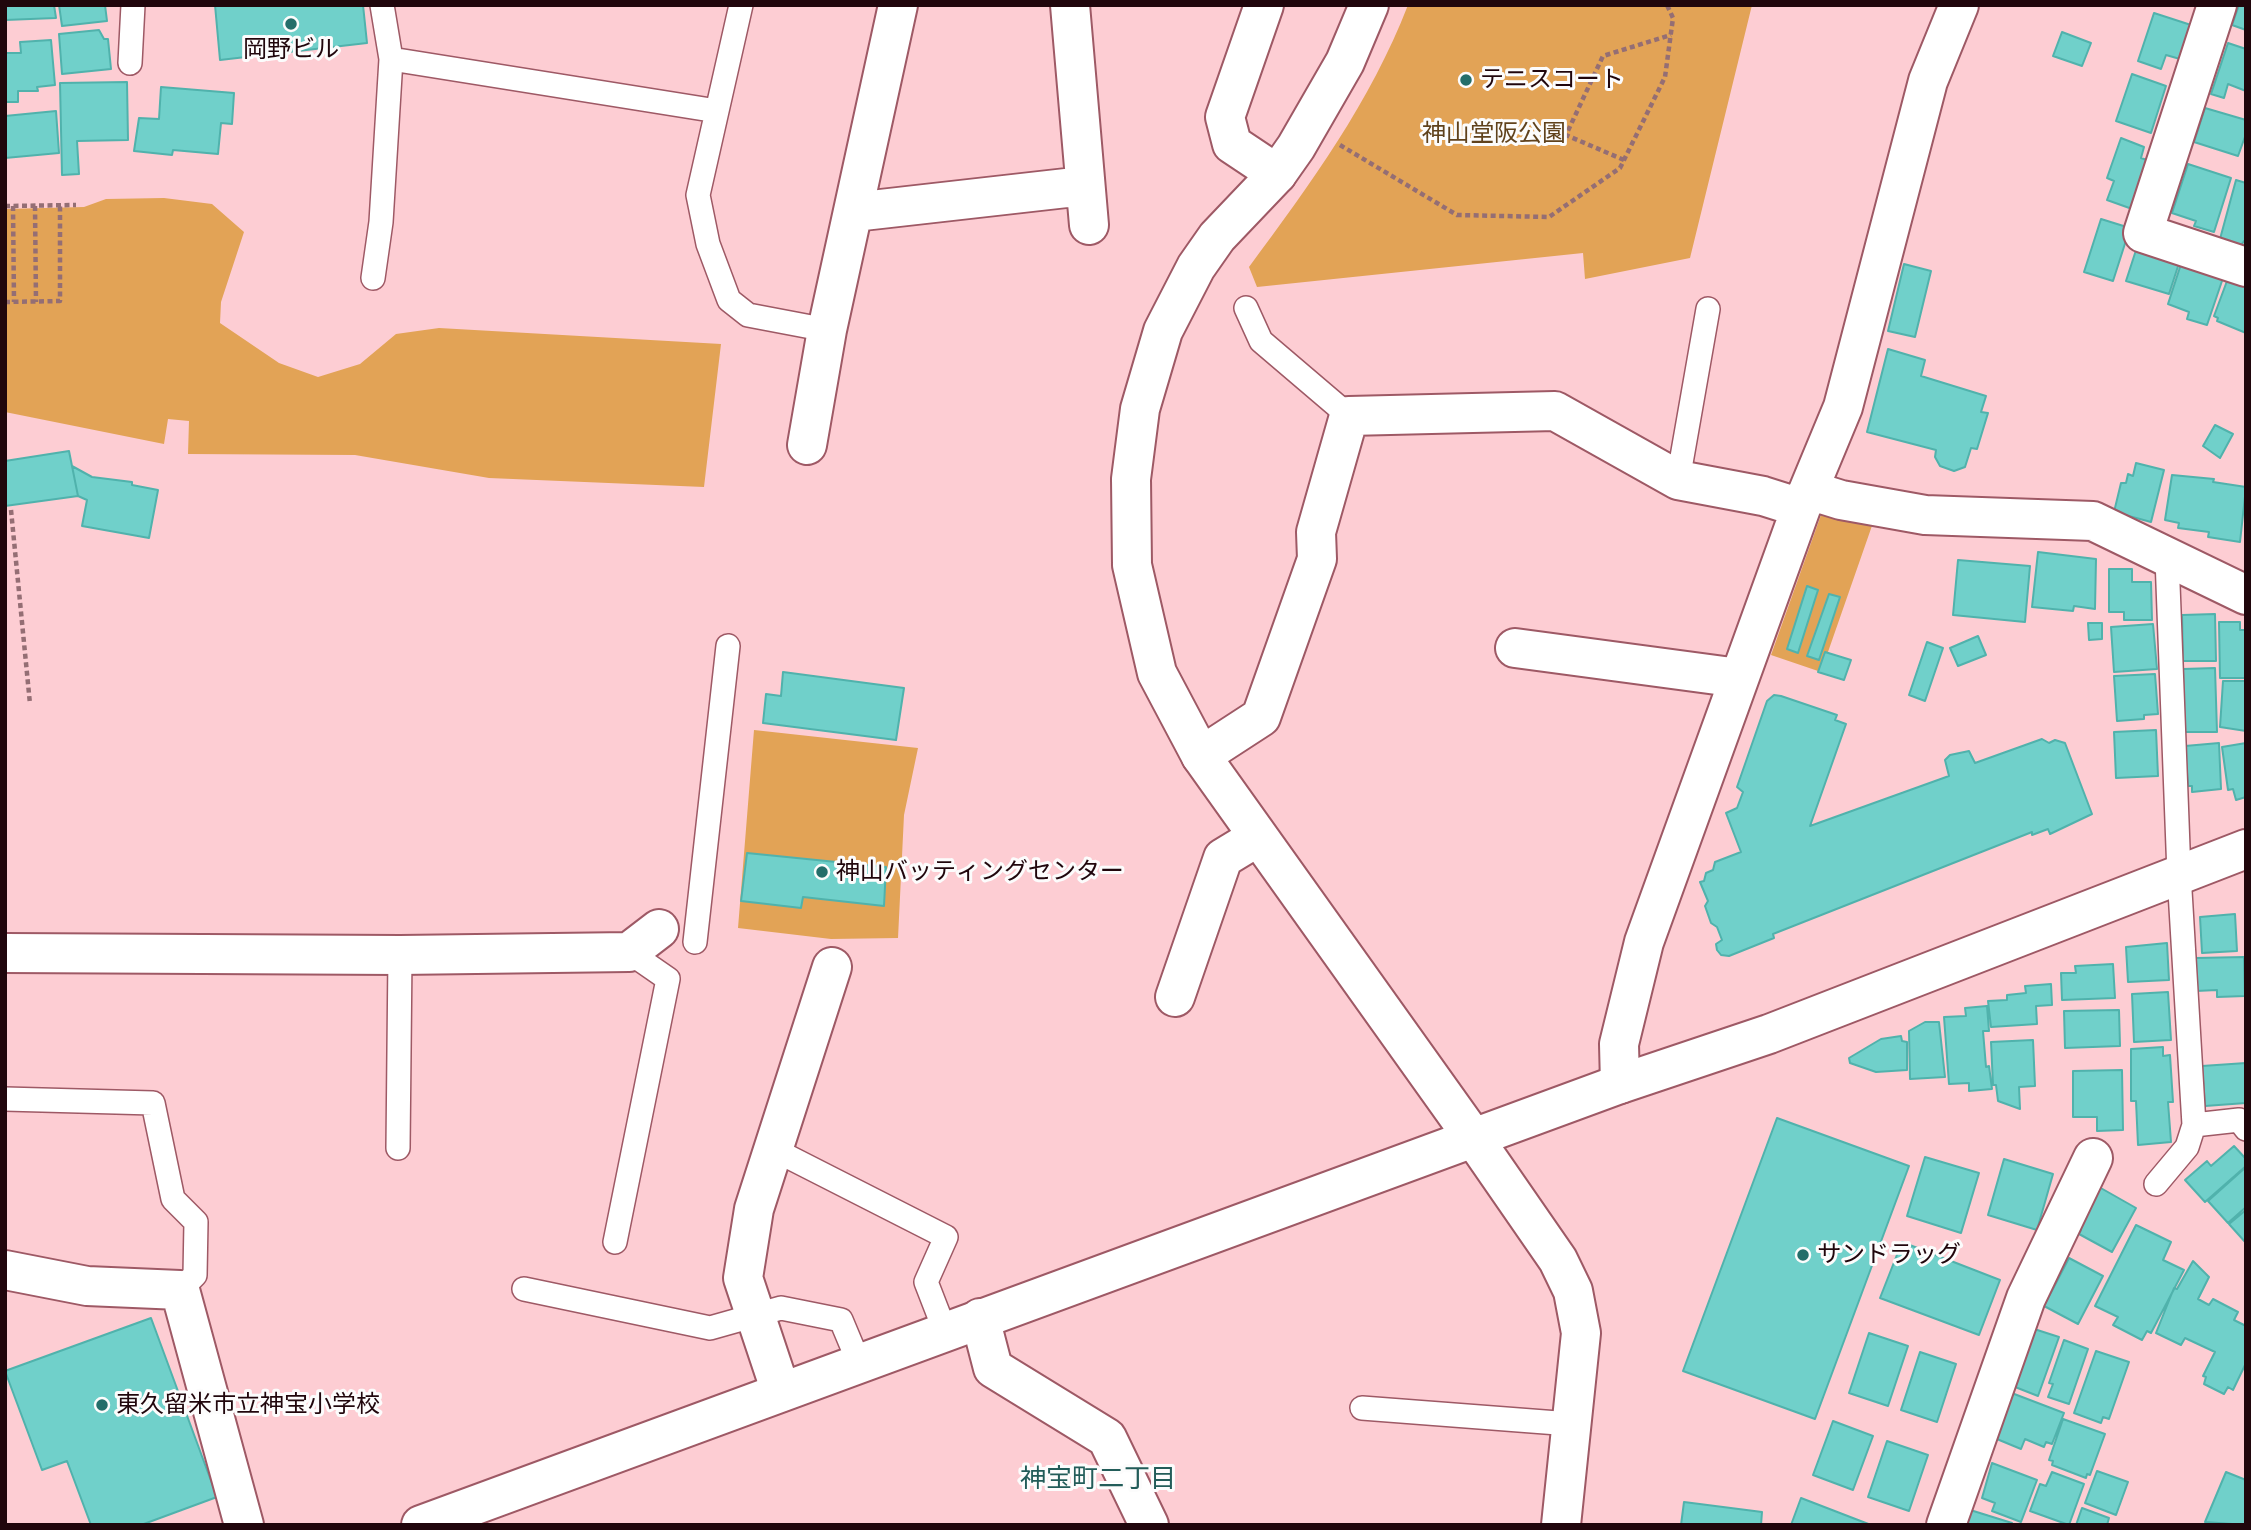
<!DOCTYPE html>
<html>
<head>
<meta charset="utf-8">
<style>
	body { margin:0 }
	#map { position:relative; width:2251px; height:1530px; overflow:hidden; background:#fdcdd3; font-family:"Alegreya Sans",sans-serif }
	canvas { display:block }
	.frame { position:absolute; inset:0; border:7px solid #20060c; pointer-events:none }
</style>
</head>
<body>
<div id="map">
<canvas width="2251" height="1530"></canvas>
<div class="frame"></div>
</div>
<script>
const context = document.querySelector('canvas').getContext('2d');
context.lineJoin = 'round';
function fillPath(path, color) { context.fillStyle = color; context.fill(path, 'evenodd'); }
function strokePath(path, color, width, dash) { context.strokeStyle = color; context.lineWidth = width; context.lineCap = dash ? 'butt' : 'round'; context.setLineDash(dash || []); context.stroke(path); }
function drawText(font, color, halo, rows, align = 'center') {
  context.font = font + ' "Alegreya Sans","Noto Sans JP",sans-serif'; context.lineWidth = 6; context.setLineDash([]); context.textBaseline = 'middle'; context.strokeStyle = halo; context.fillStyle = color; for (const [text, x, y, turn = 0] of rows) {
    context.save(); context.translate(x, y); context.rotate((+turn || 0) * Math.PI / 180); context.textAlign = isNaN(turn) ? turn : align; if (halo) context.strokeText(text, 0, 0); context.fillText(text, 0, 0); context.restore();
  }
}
fillPath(new Path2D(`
	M1408,5H1752L1690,258L1585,279L1583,253L1257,287L1249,267C1311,183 1370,103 1408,5Z
	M164,198L212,204L244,232L221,302L220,323L279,363L318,377L360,364L396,334L439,328L721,344L704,487L489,478L355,455L188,454L189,421L168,419L164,444L5,412V209L84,207L106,199Z
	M1821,515L1874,520L1821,672L1771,655Z
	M754,730L918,748L904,815L898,938L831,939L738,928Z`), '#e2a356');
const building = new Path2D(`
	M5,5H54L56,18L5,20Z
	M59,5H105L107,21L62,26Z
	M215,5H363L367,43L220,60Z
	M2239,5H2246V30L2232,25Z
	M2154,13L2191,25L2180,59L2166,55L2161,69L2138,61Z
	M99,30L104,39H108L111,69L62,74L59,34Z
	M2062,32L2091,43L2082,66L2053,56Z
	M51,40L55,85L37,87L38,91H18V102H5V53H21L20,42Z
	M2228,43L2246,49V91L2228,84L2224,98L2211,94Z
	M2132,74L2166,86L2151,133L2116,121Z
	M127,82L128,140L77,141L79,174L62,175L60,83Z
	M161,87L234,93L232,124L221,123L218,154L173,150L172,155L134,151L139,118L159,119Z
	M2205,108L2246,120V134L2238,156L2194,142Z
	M56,111L59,153L5,158V116Z
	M2121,138L2144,147L2141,158L2153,162L2135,210L2107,200L2114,181L2107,178Z
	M2188,164L2231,178L2214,232L2194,226L2196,221L2172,213Z
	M2236,180L2246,183V239L2241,245L2220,239Z
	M2101,219L2130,228L2113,281L2084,272Z
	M2138,244L2181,257L2169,294L2126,281Z
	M2183,258L2223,278L2207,325L2187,319L2189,312L2168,304Z
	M1904,264L1931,271L1915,337L1888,331Z
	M2230,273L2246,279V333L2217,321L2218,318L2214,316Z
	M1888,349L1925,360L1921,376L1986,396L1981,412L1988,413L1977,449L1971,448L1965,467L1954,471L1940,466L1935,457L1936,450L1867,432Z
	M2215,425L2233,434L2220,458L2203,446Z
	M69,451L78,496L5,506V461Z
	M2136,463L2164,470L2151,522L2114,512L2121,483H2126L2128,474L2133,476Z
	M72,466L92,477L132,482V485L158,490L149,538L82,526L87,500L78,496Z
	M2172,475L2214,479L2213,482L2246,487L2240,542L2208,537L2209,532L2178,528L2179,523L2165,520Z
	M2038,552L2096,559L2095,609L2074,606L2073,611L2032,607Z
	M1958,560L2030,566L2025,622L1953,615Z
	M2109,569H2132V582H2151L2152,620H2124V612H2109Z
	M1807,586L1818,590L1798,653L1787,649Z
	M1829,594L1840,597L1819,660L1807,656Z
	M2215,614L2216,661H2183L2182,615Z
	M2219,622H2240V630H2246V678H2220Z
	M2088,623H2102V639L2089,640Z
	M2153,624L2157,669L2114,672L2111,627Z
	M1978,636L1986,655L1958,666L1950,648Z
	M1927,642L1943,648L1925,701L1909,695Z
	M1825,652L1851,660L1844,680L1818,672Z
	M2215,668L2217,732H2184L2183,669Z
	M783,672L904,688L896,740L763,723L766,694L781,696Z
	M2155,674L2158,714L2144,715V719L2117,721L2114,676Z
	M2223,681H2246V731L2220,727Z
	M1781,696L1837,715L1835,720L1846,724L1810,826L1949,776L1945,760L1950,755L1969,751L1975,763L2042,739L2049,743L2055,740L2065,743L2092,814L2050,834L2048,829L2032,835V832L1773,934L1774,938L1729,956L1721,955L1717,950L1716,944L1722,940L1717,927L1711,923L1705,906L1708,901L1700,882L1704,881L1706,873L1713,870L1715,862L1741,852L1726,813L1737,808L1743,792L1737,787L1767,701L1774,695Z
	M2156,730L2158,776L2116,778L2114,732Z
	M2219,743L2221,789L2192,792V786H2188L2185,746Z
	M2246,743V797L2236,800L2233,789L2228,790L2222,747Z
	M747,853L886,867L884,906L803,897L801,908L741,901Z
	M2235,914L2237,951L2202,953L2200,917Z
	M2167,943L2169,980L2128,982L2126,947Z
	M2244,957L2245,996L2217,997V990L2196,991V958Z
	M2113,964L2115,998L2062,1000L2061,973H2076L2075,966Z
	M2051,984L2052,1005L2036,1006L2037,1024L1991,1027L1988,1001L2007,1000V995L2026,993L2025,986Z
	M2168,992L2171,1040L2134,1042L2132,994Z
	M1987,1006L1989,1031H1983L1986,1067L1989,1066L1992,1089L1969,1091V1083L1949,1084L1944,1017L1966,1016L1965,1008Z
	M2119,1010L2120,1046L2065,1048L2064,1011Z
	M1925,1022H1939L1945,1077L1910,1079L1909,1031Z
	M1901,1036L1902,1041L1907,1042V1070L1876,1072L1850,1063L1849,1058L1881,1039Z
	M2033,1040L2035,1086L2019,1087L2020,1109L1998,1101L1996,1085H1993L1991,1042Z
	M2163,1047V1056L2170,1055L2173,1102H2168L2171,1142L2138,1145L2136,1101H2131V1049Z
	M2246,1063V1103L2205,1106L2202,1066Z
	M2122,1070L2123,1130L2097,1131V1117H2073V1071Z
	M1777,1118L1909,1166L1815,1419L1683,1371Z
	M2234,1146L2246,1159V1166L2205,1202L2185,1180L2207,1161L2211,1166Z
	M1925,1157L1979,1173L1961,1233L1907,1216Z
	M2004,1159L2053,1174L2037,1230L1988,1215Z
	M2246,1167V1207L2228,1223L2208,1201Z
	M2099,1187L2136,1208L2112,1252L2079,1234L2081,1230L2077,1228Z
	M2246,1210V1243L2229,1224Z
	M2136,1225L2171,1242L2163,1260L2184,1270L2151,1333L2147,1331L2142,1340L2113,1325L2118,1317L2095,1306Z
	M1902,1242L2000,1280L1979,1335L1880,1298Z
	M2069,1258L2103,1276L2078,1324L2044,1306Z
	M2193,1261L2209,1277L2198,1299L2209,1305L2213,1299L2238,1312L2234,1320L2246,1326V1363L2233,1390L2228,1387L2224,1394L2204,1384L2206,1377L2203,1376L2215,1352L2185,1338L2181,1345L2156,1333L2174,1288L2177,1289Z
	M151,1318L217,1497L141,1525H91L67,1461L42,1470L5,1371Z
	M2031,1328L2059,1337L2038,1396L2010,1385Z
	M1869,1333L1908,1346L1888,1406L1849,1393Z
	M2064,1340L2088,1349L2069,1404L2048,1397L2053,1384L2049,1383Z
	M2096,1351L2129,1362L2109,1419L2103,1417L2101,1423L2074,1413Z
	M1920,1352L1956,1364L1937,1422L1901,1410Z
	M2009,1392L2064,1413L2052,1444L2046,1442L2044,1447L2025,1439L2021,1449L1992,1437Z
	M2063,1419L2105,1434L2090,1475L2087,1474L2086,1478L2052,1465L2053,1461L2049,1460Z
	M1833,1421L1873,1436L1853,1490L1813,1475Z
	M1887,1441L1928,1455L1909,1511L1868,1497Z
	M1992,1463L2037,1480L2021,1522L1992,1511L1995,1503L1982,1498Z
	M2097,1471L2128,1482L2116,1515L2085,1503Z
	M2052,1472L2084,1484L2069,1525L2030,1511L2040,1484L2046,1486Z
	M2226,1472L2246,1480V1525L2205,1522Z
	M1801,1498L1871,1525H1791Z
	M1684,1502L1762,1512L1761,1525H1681Z
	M2082,1508L2109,1518L2107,1525H2076Z
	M1967,1509L2012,1523L2011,1525H1962Z`);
fillPath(building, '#70d0ca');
strokePath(building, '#50b2ac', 2);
const service = new Path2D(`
	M382,5L391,59L717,111
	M741,5L698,195L708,244L729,300L748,315L827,330
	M130,63L133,5
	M373,278L381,222L391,59
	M1246,308L1261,341L1349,416
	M1678,480L1708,309
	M695,942L728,646
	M5,1099L153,1103L173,1199L196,1222L195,1275L180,1290
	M2194,1125L2239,1120L2246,1129
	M398,1148L400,955
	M773,1149L946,1237L926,1282L945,1331
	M2156,1184L2187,1147L2194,1125L2179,874L2167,558
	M615,1242L668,979L629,952
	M524,1289L710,1328L781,1308L841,1320L859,1363
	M1362,1408L1571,1424`);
const minor = new Path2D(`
	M1070,5L1089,225
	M1264,5L1225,117L1232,144L1277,174
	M2217,5L2143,233L2246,267
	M854,212L1084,186
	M807,445L827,330L898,5
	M1809,490L1841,500L1925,515L2093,521L2246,595
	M1515,648L1739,678
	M1201,756L1261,717L1317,559L1316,532L1349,416L1555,411L1678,480L1763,496L1801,508
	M5,953L400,955L629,952L659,929
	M1175,997L1223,858L1256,838
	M1620,1084L1619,1044L1644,942L1801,508L1843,407L1928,81L1959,5
	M1475,1140L1558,1260L1573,1291L1581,1333L1561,1525
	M5,1270L87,1286L180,1290L244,1525
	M980,1318L993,1368L1107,1438L1149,1525
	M781,1392L743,1278L754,1209L832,967
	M1946,1525L2026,1298L2093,1158`);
const tertiary = new Path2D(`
	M1369,5L1345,62L1296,147L1277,174L1217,237L1196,267L1163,331L1140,409L1131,479L1132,565L1157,673L1201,756L1475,1140
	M421,1525L1620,1084L1769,1034L2246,849`);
strokePath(service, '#9e5965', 26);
strokePath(minor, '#9e5965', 42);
strokePath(tertiary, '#9e5965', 42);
strokePath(new Path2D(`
	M1340,145L1457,215L1549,217L1620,168L1665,77L1673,18L1667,5
	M1624,160L1566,135L1603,56L1671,35
	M5,206L76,205
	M13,206L14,302
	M35,206L36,302
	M5,302L60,301V205
	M11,510L30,704`), '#946e74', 4.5, [5, 3.5]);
strokePath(service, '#fff', 23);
strokePath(minor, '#fff', 38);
strokePath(tertiary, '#fff', 38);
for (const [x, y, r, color] of [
	[291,24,7,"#246e6a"],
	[1466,80,7,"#246e6a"],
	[822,872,7,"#246e6a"],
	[1803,1255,7,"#246e6a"],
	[102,1405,7,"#246e6a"]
]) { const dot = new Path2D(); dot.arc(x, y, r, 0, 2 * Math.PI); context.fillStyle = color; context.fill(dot); strokePath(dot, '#fcfcfc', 2.5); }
drawText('24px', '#20060c', '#fcfcfc', [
	["岡野ビル",291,50,"center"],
	["テニスコート",1480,80],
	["神山バッティングセンター",836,872],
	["サンドラッグ",1817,1255],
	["東久留米市立神宝小学校",116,1405]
], 'left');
drawText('24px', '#60421c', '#fcfcfc', [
	["神山堂阪公園",1494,134]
]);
drawText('26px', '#225c59', '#fcfcfc', [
	["神宝町二丁目",1098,1479]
]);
</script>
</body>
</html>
